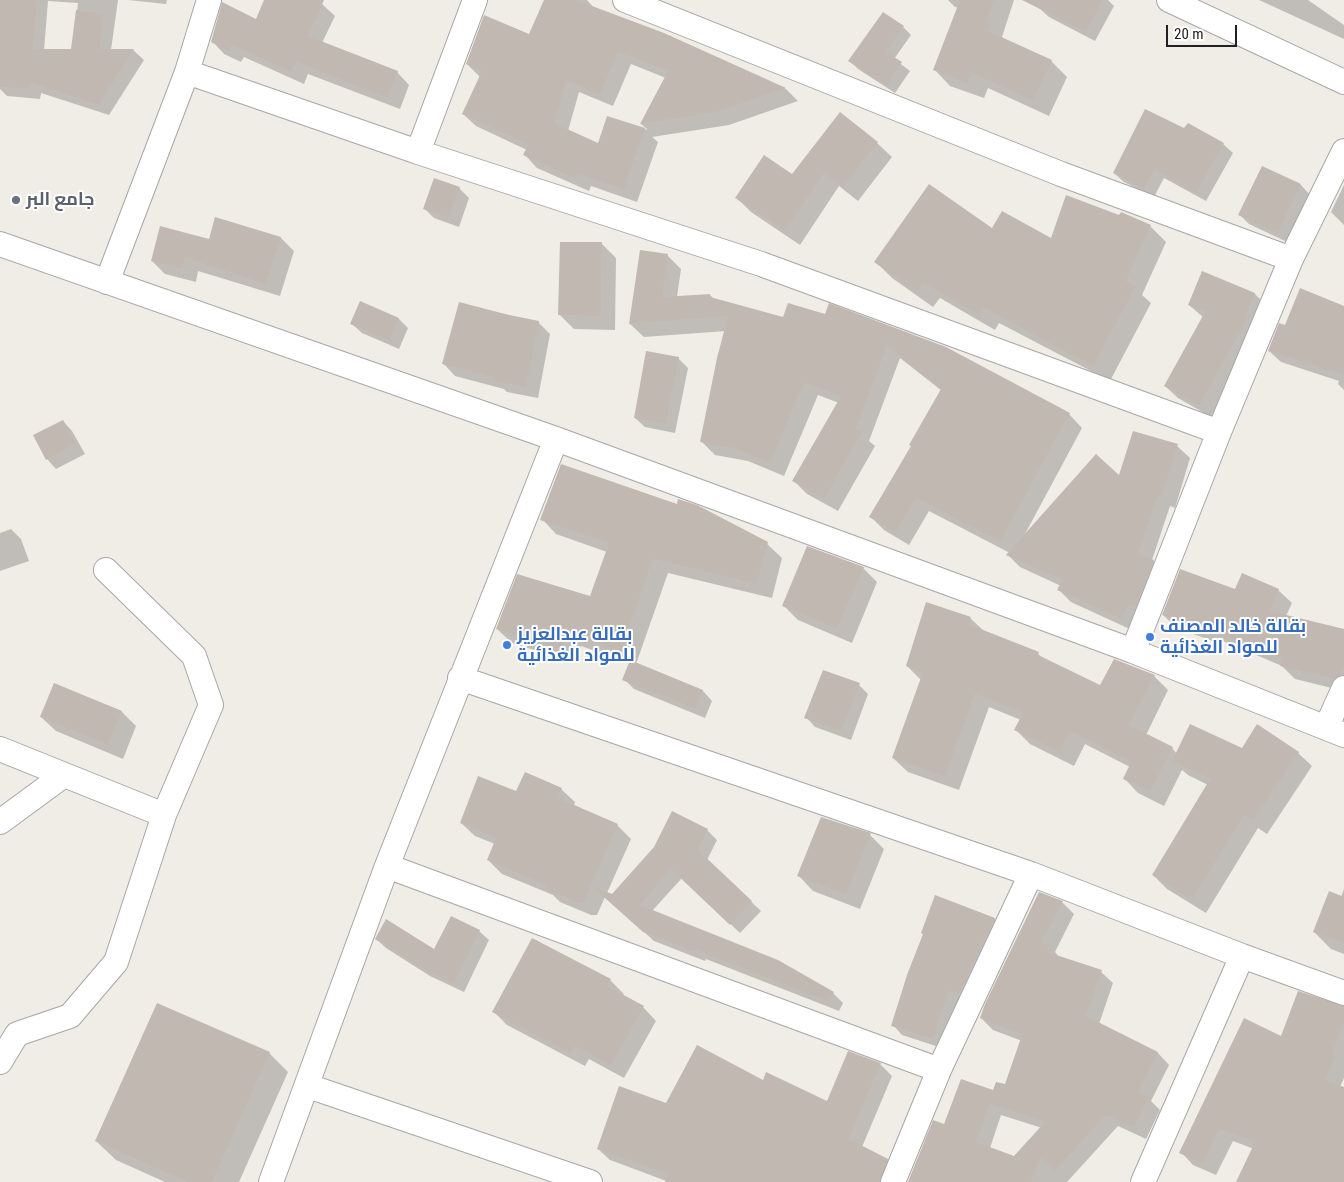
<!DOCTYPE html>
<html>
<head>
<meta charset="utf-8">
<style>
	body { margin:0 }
	#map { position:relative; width:1344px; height:1182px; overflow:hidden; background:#f0ede6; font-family:"Roboto Condensed",sans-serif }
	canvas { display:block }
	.scale { position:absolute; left:1166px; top:25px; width:71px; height:22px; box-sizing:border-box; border:2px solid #202020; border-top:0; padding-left:6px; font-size:15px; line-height:18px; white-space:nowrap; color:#202020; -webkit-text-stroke:4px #fff; paint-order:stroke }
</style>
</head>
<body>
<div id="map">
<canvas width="1344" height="1182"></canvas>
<div class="scale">20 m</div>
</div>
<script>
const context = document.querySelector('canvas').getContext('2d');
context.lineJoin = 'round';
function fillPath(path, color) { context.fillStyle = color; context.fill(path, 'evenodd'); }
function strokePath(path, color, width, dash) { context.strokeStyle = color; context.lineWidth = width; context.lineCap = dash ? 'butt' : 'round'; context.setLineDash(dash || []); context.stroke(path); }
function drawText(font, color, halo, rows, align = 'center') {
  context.font = font + ' "Roboto Condensed",Cairo,sans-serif'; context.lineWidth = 4; context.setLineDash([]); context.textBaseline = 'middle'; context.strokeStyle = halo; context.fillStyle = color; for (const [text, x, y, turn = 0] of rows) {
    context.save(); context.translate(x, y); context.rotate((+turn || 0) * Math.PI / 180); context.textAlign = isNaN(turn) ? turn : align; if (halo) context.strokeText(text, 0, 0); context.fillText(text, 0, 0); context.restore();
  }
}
fillPath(new Path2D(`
	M0,0H118L111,50H133L144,60L109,115L41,93L40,99L7,96L0,89ZM48,1L78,3L72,50H44Z
	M128,0H167L166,4Z
	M266,0H314L322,4L335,16L322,43L397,72L409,85L400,109L308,74L304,84L244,57L241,62L224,54L212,41L256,21Z
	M546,0H587L595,9L664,34L786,89L798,101L729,125L652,137L658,142L637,202L591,186L589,191L537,168L525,155L527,150L476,126L463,114L480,77L467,64L530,36ZM631,64L666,78L641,124L648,130L608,117L599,145L568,131L579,92L613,106Z
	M948,0H1014L1002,37L1005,40L1051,61L1067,77L1049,116L988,88L984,98L950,86L935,70L959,8L955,7Z
	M1043,0H1108L1114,6L1095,41L1049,17L1039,8Z
	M1259,0H1308L1344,25V39Z
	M903,27L911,35L894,59L910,71L895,93L858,69L850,61Z
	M1185,130L1223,144L1233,153L1206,201L1164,178L1154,197L1124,182L1114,173Z
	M877,143L892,157L858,201L839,186L800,245L751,212L737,198Z
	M1263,167L1301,185L1310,195L1287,242L1249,224L1240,215Z
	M1344,185V225L1331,212Z
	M459,188L469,198L459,227L434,218L425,209Z
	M1120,217L1150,226L1166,242L1142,295L1151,303L1110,381L999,323L995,330L940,298L933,307L892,278L876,262L992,230L1051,239Z
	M281,238L294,251L280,296L198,271L196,282L165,274L152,261L209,241Z
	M602,244L616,258L615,330L574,329L560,315Z
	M667,255L681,269L677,297L710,295L714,299L784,319L789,304L1069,414L1082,428L1025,534L1120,477L1177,446L1190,458L1175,508L1170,506L1152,560L1166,573L1134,631L1071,602L1059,590L1061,586L1020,567L1008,555L1010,553L929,511L909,545L884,530L871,517L912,447L942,391L900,358L869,441L875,446L838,511L807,494L794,481L839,403L818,395L784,476L748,461L715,455L701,441L726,331L644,337L630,324Z
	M1255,294L1267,306L1262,327L1211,417L1178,398L1165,386L1204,318L1189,305Z
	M1344,308V390L1338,384L1339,381L1281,362L1269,351L1285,327Z
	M399,319L408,328L399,349L362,333L352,324Z
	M538,322L550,334L538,398L507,392L504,389L455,376L443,363Z
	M678,358L688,368L675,433L645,427L635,418Z
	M63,421L72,431L85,454L56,469L47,459Z
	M542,519L767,544L782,558L772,598L668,573L636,664L703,691L712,701L705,718L634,689L624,679L630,663L581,646L576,663L512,643L497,629L591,598L607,552L556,534Z
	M11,529L21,539L29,561L0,571V533Z
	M863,568L877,582L852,643L798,620L784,606Z
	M1235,590H1278L1292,603L1286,616L1344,630V691L1295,679L1282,666L1216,638L1215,642L1177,628L1163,615Z
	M970,618L985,632L1038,654L1045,660L1101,687L1154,676L1168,690L1146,735L1172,748L1177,754L1242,750L1298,753L1312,766L1267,834L1258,828L1206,913L1167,889L1153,875L1208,785L1188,775L1182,770L1164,806L1138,793L1124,778L1130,767L1085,744L1074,766L1030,744L1016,730L1021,720L989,707L959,790L908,772L893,758L921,680L907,666Z
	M859,685L868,694L851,740L815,727L806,717Z
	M122,712L136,726L123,759L56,731L41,717Z
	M561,789L575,802L574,806L617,825L631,839L607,893L612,895L655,848L673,813L708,831L717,840L707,860L761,911L740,933L682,878L652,911L833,993L843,1003L839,1011L706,959L705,961L654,941L605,897L597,915H591L560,902L553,895L502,874L488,860L495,844L475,836L461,823L517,793Z
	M870,835L884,849L860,909L813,891L799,876Z
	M1344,889V954L1331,949L1314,932L1341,897Z
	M1062,902L1074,914L1055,952L1060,958L1101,972L1113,983L1099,1024L1158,1053L1169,1065L1151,1101L1160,1110L1146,1139L1118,1126L1067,1182H909L945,1125L1005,1086L1022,1041L993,1030L981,1018ZM1001,1115L1042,1128L1014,1158L990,1148Z
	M995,919L1004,928L969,1003L959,999L942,1048L902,1035L893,1025L924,935L922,933Z
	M479,931L489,940L464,992L430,976L386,948L376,939L435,951Z
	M533,939L610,980L624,994L622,996L643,1007L656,1021L624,1078L589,1059L585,1066L507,1025L494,1012Z
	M1344,1008V1078L1340,1087L1344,1088V1182H1238L1254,1149L1233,1141L1216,1175L1193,1165L1181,1152L1281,1037Z
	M269,1053L288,1072L239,1182H165L116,1160L96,1141Z
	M849,1053L880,1064L892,1076L862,1147L887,1160L899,1172L895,1182H669L610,1160L598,1149L667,1104L763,1082L827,1103Z`), '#0003');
fillPath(new Path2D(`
	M0,0H37L33,49H71L76,10L104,14L100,49H134L99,105L31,83L30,89L0,87Z
	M264,0H324L308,36L398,71L387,98L296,62L291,72L232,45L229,51L211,42L222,2L256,19Z
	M544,0H576L664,33L786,88L716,112L640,124L668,71L618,52L600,95L567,81L554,123L598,143L607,116L645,128L624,190L578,174L576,179L523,155L528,145L462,114L482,71L466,64L484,15L529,34Z
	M960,0H994L987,23L991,24L988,31L1052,60L1033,101L972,73L968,84L933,70Z
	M1022,0H1103L1086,32Z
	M883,12L904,26L886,52L902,62L887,86L848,61Z
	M1145,109L1184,128L1188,123L1224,143L1196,193L1154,170L1144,189L1113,173Z
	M840,112L878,142L843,187L824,173L785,231L735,198L764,155L792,174Z
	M1262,166L1301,184L1278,233L1238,215Z
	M434,178L460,187L449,218L423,209Z
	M929,184L992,228L1002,211L1051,238L1066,195L1119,215L1121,212L1151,225L1126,281L1136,286L1093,366L983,308L979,315L923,283L917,292L874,262Z
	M215,217L281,237L266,284L185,258L182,269L151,261L160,226L209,239Z
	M560,242H602L601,316L558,315Z
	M640,250L668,254L662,297L710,294V297L783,317L788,303L825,314L829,303L946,347L1070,413L1000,542L916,498L896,532L869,517L911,446L909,445L941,389L887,346L856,429L862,432L824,499L792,481L841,396L804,383L770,463L733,448L700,442L717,358L728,316L629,324Z
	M1202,271L1255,293L1247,313L1250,314L1199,406L1164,386L1205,312L1188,305Z
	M1300,288L1344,306V375L1268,351L1279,323L1285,325Z
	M360,301L399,318L390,341L350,324Z
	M459,302L509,315L539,321L526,387L494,381V378L442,364Z
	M646,351L679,357L666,424L634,418Z
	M63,420L76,444L46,460L33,435Z
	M1133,431L1178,444L1162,496L1158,495L1138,554L1154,560L1136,606L1129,604L1122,619L1057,590L1062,580L1006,555L1096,454L1119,475Z
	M561,464L677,504L678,499L697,505L768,542L757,584L653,559L621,651L566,633L561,649L496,629L517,574L590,596L609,543L540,520Z
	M807,546L864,567L837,629L782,606Z
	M1180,569L1235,589L1242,573L1279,589L1270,611L1344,629V664L1341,675L1334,679L1280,666L1282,659L1203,626L1202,629L1162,615Z
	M926,602L971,617L968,624L1039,652L1038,655L1100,685L1114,659L1155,675L1129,725L1173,747L1150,792L1123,779L1131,762L1070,731L1060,752L1014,730L1023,713L975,694L945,777L892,758L923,672L906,666Z
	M630,660L703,690L696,709L622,680Z
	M823,670L860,683L841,731L804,718Z
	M54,683L122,711L108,745L40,717Z
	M1190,724L1242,748L1257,724L1299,752L1253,821L1244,815L1192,900L1152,875L1210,779L1172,761Z
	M525,772L562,788L558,798L618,824L584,902H576L545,889L546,886L487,860L496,838L460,823L478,776L516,791Z
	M672,811L708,829L698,850L752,901L730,925L671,869L640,905L778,960L834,992L829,1002L696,950L695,952L643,932L596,890L597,888L612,894L654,847Z
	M821,817L871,833L846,895L797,876Z
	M1329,891L1344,897V944L1313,932Z
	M1039,892L1063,901L1042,942L1049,945L1047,952L1102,970L1086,1016L1158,1052L1138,1092L1149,1097L1134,1128L1106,1115L1055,1171L1041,1158L1031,1182H908L933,1120L944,1124L961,1079L993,1090L996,1082L1005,1084L1022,1035L980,1018L985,1004ZM990,1104L1045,1122L1014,1156L976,1142Z
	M935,895L995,918L959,994L949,991L933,1039L891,1026L907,975L923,934L921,933Z
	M451,916L480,930L454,984L420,967L375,939L386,919L434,949Z
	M532,938L611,979L607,986L644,1006L611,1066L575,1046L571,1054L492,1012Z
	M1298,991L1344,1006V1022L1332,1055L1336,1057L1325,1080L1344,1087V1182H1236L1255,1142L1220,1129L1203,1164L1179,1153L1244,1018L1281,1036Z
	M157,1003L270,1052L212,1182H187L95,1141Z
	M697,1045L763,1080L766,1072L827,1101L848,1051L881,1063L849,1139L888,1159L880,1182H665L668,1174L597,1149L619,1086L666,1103Z`), '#c1b8b2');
const minor = new Path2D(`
	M475,0L418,152L761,264L1219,432
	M625,0L1061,174L1291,259
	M1169,0L1344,82
	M187,72L209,0
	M0,244L556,439L1133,651L1344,735
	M107,282L187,72L418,152
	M1133,651L1219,432L1291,259L1344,151
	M460,678L1031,874L1242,956L1344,993
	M1326,728L1344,688
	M0,749L164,815
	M0,822L64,775
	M387,866L939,1070
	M0,1062L17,1034L70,1016L116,962L164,815L211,705L194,656L106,570
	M308,1086L590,1182
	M271,1182L387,866L556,439
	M893,1182L939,1070L1031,874
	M1143,1182L1242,956`);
strokePath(minor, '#a7a7a7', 26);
strokePath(minor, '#fff', 24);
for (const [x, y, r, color] of [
	[16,200,5,"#6b7280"],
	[1150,637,5,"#3f7fe0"],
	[507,645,5,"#3f7fe0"]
]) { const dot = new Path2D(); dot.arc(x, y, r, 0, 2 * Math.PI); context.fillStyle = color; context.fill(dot); strokePath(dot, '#fff', 2); }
drawText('bold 18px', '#5b616d', '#fff', [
	["جامع البر",26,200]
], 'left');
drawText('bold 18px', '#366cbe', '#fff', [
	["بقالة خالد المصنف",1160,627],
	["للمواد الغذائية",1160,648],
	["بقالة عبدالعزيز",517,635],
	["للمواد الغذائية",517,656]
], 'left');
</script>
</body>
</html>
